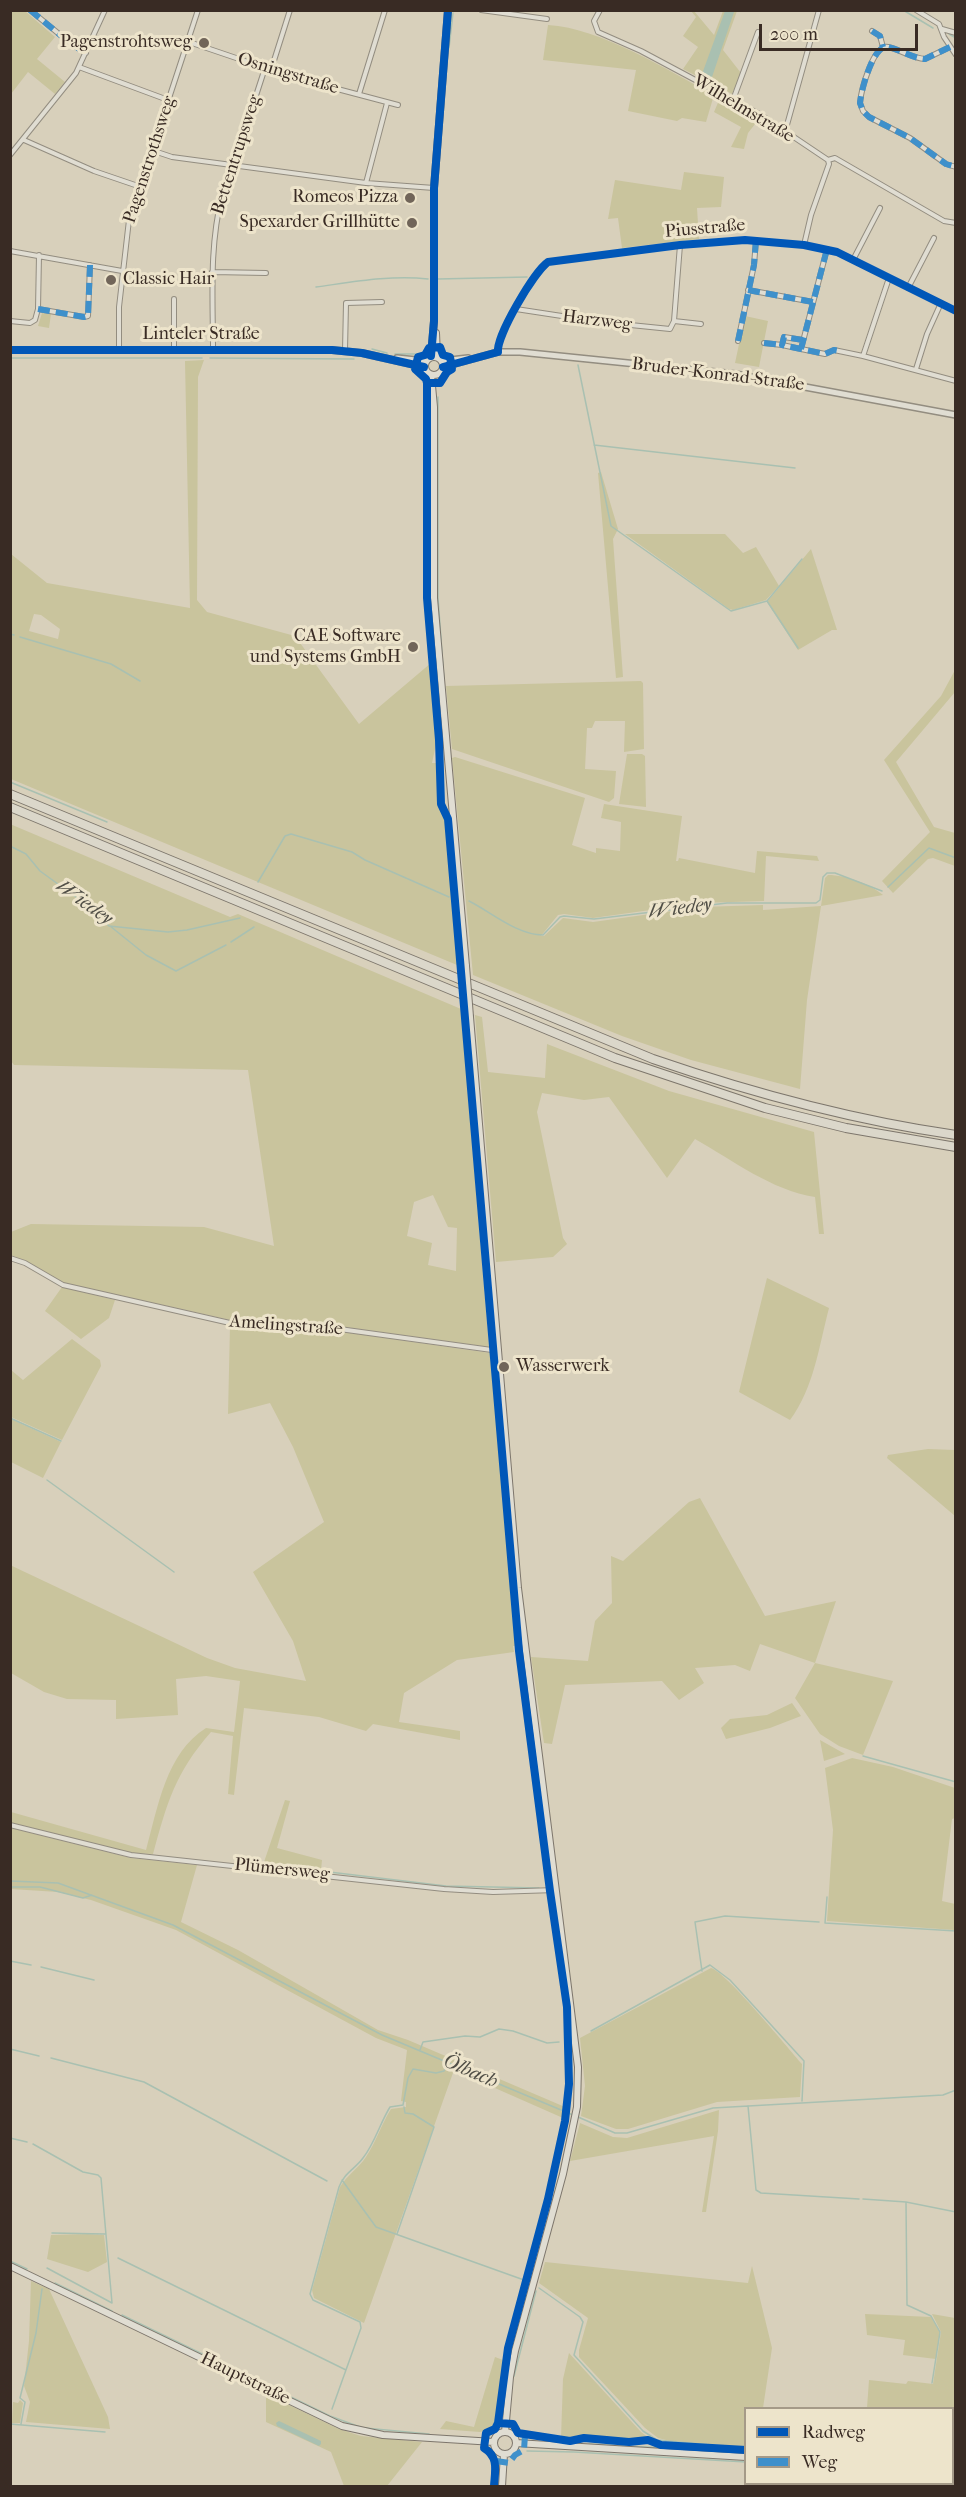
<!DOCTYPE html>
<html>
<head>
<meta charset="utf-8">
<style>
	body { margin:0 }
	#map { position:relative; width:966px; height:2497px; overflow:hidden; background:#d8d0bb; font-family:"IM FELL French Canon",serif }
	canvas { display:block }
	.frame { position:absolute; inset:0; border:12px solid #392b24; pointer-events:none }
	.legend { position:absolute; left:744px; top:2407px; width:210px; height:78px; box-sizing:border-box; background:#ede4cb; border:2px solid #a59a88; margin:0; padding:8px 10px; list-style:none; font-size:18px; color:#392b24 }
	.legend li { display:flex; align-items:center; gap:12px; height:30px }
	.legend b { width:30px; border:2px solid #a59a88 }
	.scale { position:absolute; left:759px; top:24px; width:159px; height:27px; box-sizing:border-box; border:3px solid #392b24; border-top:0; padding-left:8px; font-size:18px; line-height:21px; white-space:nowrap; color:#392b24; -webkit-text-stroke:4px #ede4cb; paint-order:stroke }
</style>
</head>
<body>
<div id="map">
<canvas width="966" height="2497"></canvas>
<div class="frame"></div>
<ul class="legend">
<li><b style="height:8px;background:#0057b8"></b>Radweg</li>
<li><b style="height:8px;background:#3e90cb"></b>Weg</li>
</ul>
<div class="scale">200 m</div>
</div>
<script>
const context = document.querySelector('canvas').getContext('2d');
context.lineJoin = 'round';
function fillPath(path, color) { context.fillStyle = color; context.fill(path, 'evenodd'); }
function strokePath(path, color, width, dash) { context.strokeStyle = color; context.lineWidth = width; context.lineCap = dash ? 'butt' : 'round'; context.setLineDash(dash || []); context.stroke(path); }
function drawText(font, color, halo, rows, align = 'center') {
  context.font = font + ' "IM FELL French Canon",serif'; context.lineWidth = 6; context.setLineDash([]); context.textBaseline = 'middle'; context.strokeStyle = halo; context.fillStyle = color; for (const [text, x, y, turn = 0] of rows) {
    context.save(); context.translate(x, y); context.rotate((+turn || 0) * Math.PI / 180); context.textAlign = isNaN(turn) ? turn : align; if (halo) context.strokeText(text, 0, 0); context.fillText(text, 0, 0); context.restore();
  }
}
fillPath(new Path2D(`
	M11,10L25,11L55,37L37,59L65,82L55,94L28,72L11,94Z
	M691,11H694L714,35L723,11H737L723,50L741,73L732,94L683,69L698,47L683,36L696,17Z
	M548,25C601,28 667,70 714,95L706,122L682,118L677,121L628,111L636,70L543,60Z
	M720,98L759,119L748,133L744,149L731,147L741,127L714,112Z
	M684,172L724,177L721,207L697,208L699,239L622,248L618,218L608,219L615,180L681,190Z
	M42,313L51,314L49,328L38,326Z
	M745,316L768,321L759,367L735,363Z
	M204,360L198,377L197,600L207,612L295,636L359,724L431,663L437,740L432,763H436L439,805L446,820L457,965L11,779V554L47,583L190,608L185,361ZM34,614L41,615L60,629L58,639L29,631Z
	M601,472L618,529L613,539L623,677L616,678L598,473Z
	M625,534H725L743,553L756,547L779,586L766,600L733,610L729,609Z
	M811,549L837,630H832L798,650L767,602Z
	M955,670V692L896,762L934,827L955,833V866L933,858L928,859L893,893L882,881L930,832L884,760L941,696Z
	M641,681L643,683L644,749L624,752L625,721H595L592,728H587L585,769L616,771L614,798L609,802L452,749L446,686Z
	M627,754H642L645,756L646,807L619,804Z
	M455,757L585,798L572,845L596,853V848L620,851L621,822L601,818L604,804L682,816L676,861H678L679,858L755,873L757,851L817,856L819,861L766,856L764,901L701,903L593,918L564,914L558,915L541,936H544L563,918L593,922L701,907L763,905V910L821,906L825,878L828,875C846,875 870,884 883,895L821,906L807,1000L800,1089L691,1060L622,1036L473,975L452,758Z
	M10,824L230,917L238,914L461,1009L489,1347L295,1320L247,1323L230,1320L60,1282L26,1261L11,1255V1232L31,1224L204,1227L274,1246L248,1070L14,1065L11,1061ZM433,1195L448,1227L457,1228L456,1271L428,1265L432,1243L407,1236L414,1202Z
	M475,1015L482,1017L488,1072L545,1078L547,1044L669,1091L814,1132L824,1234H819L815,1197C771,1190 734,1161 695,1139L667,1178L609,1097L584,1100L542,1093L537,1112L563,1238L567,1244L553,1257L496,1262Z
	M767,1278L829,1308C819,1346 814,1388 790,1420L739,1392Z
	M62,1287L115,1300L109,1318L81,1339L45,1311Z
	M295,1325L490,1353L517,1646H513L514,1652L457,1660L404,1693L399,1722L460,1731V1740L373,1724L366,1731L319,1717L244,1708L234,1795L228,1794L233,1736L211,1732C175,1773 167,1803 153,1854L131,1853L11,1823V1812L146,1850C158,1807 166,1753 206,1728L234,1732L240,1681L206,1676L176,1679L178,1715L116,1719V1700L67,1699L44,1692L11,1673L10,1565L207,1658L235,1668L306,1681L293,1641L253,1572L324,1522L293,1447L270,1403L228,1414L230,1326L248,1329Z
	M72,1339L100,1360L101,1366L62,1440L11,1417V1370L23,1380Z
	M11,1419L61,1442L43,1478L11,1462Z
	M928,1449L955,1450V1516L887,1458L888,1455Z
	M700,1498L765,1616L836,1601L815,1663L893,1681L863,1755L839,1746L820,1734L795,1698L815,1663L760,1644L750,1671L735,1665L695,1668L704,1683L679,1700L662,1681L565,1685L552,1744L544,1743L531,1657L588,1661L595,1621L612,1603L611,1556L623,1561L689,1502Z
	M792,1703L801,1716L770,1728L726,1739L721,1728L730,1719L767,1715Z
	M820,1740L845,1754L824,1761Z
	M852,1758L893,1767L955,1788V1818L952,1819L942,1901L955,1904V1930L827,1921L833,1830L825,1768Z
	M285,1800L290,1801L277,1848L322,1860L321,1870L263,1865Z
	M11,1828L131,1858L197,1865L181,1922L238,1950L378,2030L408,2040L565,2107L563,2118L454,2070L364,2323L314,2298L312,2290L340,2187C347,2175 358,2169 366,2157C376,2142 381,2125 391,2109L406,2107V2102L401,2101L407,2050L376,2038L176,1930L91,1900L58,1892L11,1889Z
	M711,1968C726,1972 787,2047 802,2064L800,2097L717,2102L628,2129H616L581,2116L585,2086L580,2038Z
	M719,2110L718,2131L706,2212H702L714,2136L570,2161L580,2123L613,2137L627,2138Z
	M88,2234L104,2235L107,2262L88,2272L47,2259L51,2235Z
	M545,2262L748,2283L752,2266L772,2348L763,2408H746L745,2447L670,2441L658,2438L645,2428L579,2357V2350L588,2318L539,2283Z
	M31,2281L49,2289L108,2417L110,2429L26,2422L30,2402L24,2386L29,2341Z
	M865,2314L931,2317L940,2332L936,2359L903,2355L905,2340L867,2335Z
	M932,2314L955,2318V2486H907L903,2484H952V2408H867L869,2380L906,2384L908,2381L933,2384L941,2332Z
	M569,2353L641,2432L649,2438L629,2441L582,2436L561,2438L563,2379Z
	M495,2357L503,2360L496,2422L494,2428L480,2432L440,2429L446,2421L474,2427Z
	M266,2394L339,2429L361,2436L422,2442L387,2486H344L331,2452L266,2422Z
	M20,2400L23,2403L20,2423H12L13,2402L18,2403Z`), '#c9c49d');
fillPath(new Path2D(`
	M725,11L734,12L712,77L709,81L702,74Z
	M279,2421L321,2441V2444L319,2446L277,2426L276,2423Z`), '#a9c0b1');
strokePath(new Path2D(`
	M903,10L933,28
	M949,34L956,38
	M449,48L453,13
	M438,279L527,277
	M316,287C353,282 390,275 428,279
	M372,349L387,353
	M395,354H419
	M10,358H202
	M210,358L354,359
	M578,365L611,526L731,611L767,601L802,559
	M438,397V598L444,680
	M429,403V597L436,682
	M594,445L795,468
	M767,601L798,648
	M10,634L14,635
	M20,637L111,664L140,681
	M10,782L107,822
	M10,846L26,854L40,871L80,900L109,926L168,932L187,930L240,918
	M258,882L285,836L291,834L352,852L365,860L449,897
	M888,887L929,848L956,858
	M469,901C491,912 517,935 543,935L560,917L564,916L594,919L727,903H816L820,900L823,877L827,873H835L882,891
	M110,926L146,955L176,971L226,945
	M231,942L254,927
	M10,1418L61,1441
	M47,1480L174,1572
	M863,1756L956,1782
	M321,1871L446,1886L539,1888
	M10,1881L58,1883L173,1925L382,2035L573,2115
	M10,1887H40L83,1898L92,1895
	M827,1897L825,1923L956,1931
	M10,1961L31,1965
	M41,1967L94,1980
	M702,1971L695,1922L725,1916L819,1922
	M591,2031L710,1965L730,1980L804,2061L802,2101
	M10,2049L39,2056
	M420,2050L423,2042L465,2036L480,2037L499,2029L513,2031L547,2043L559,2042
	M51,2058L144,2082L327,2181
	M748,2106L756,2190L761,2193L859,2199
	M578,2117L615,2133H627L713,2108L943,2095L956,2090
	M10,2138L27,2142
	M33,2144L83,2172L98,2175L101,2178L112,2303L47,2268
	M342,2180L376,2227L524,2280
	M863,2199L906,2202L956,2212
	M906,2202L907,2305L931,2316L940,2332L932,2383
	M52,2233L105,2234
	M397,2234L434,2127L413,2114L405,2113L404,2107
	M118,2258L346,2370
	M10,2261L27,2269
	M55,2283L112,2311
	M539,2288L580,2317L583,2322L574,2355L643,2431L657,2440L745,2448
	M122,2315L330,2416L360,2427
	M505,2374L528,2284
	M514,2376L536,2291
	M10,2400V2410
	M332,2409L361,2328L360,2322L313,2300L310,2294L339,2187C344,2173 355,2169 363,2158C375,2143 380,2123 390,2107L403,2105L408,2078L413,2069L436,2073L444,2071L448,2063
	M10,2424L105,2432
	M21,2424L25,2402L20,2398L36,2333L42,2289
	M365,2428L429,2434
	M589,2444L666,2448
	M672,2449L746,2453
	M527,2451L574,2452L746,2462
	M895,2484L900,2486`), '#a9c0b1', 1.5);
const minor = new Path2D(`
	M30,10L70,43L86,53
	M481,10L547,19
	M600,10L594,21L598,32L641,51L761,115L828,160
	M916,10L939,24L944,37L956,55
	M942,29L956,33
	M872,31L880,36L883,47
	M189,42L292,77L398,105
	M950,47L925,59C912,58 901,50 888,47C873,44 861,91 860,103L863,111L869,117L910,138L946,164L956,167
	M79,67L168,100
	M271,70L290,10
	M359,94L385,10
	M733,100L758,32
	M785,132L819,10
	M24,140L94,171L138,186
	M151,150L172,157L366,183L434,188
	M10,155L76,73L105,10
	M828,160L835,158L944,221L956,223
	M366,183L387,103
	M804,245L811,215L829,164L828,160
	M10,251L122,271
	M853,260L880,208
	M212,272L266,273
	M908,288L934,238
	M748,290L813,302
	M174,299V350
	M38,309L84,317L88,316L90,265
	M516,309L601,322L670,329L674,321L680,245
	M10,321L30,323L35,320L38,309L39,255
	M674,321L701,324
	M803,340L784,337L782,345L825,354L834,350L863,356L956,381
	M738,341L754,265L756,240
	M764,343L782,345
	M119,349V307L129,220L198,10
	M801,349L827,249
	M213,350C213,297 209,248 222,195C226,183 228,171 235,160L265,68
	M345,351L346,303L382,302
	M498,352C496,336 534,272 548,262L680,245L745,240L804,245L837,252L956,311
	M863,356L889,278
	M916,369L927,334L941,303
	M10,1258L25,1263L63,1285L230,1323L247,1326L296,1323L499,1351
	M10,1825L131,1855L444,1889L493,1892L556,1890`);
const tertiary = new Path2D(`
	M10,350H332L362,353L424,367
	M397,358L425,361
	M442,361L468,358
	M443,367L498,352H520L735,374L956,415`);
const secondary = new Path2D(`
	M436,333L437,356
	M431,356L434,321V188L448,10
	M425 366a9 9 0 1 1 18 0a9 9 0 1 1-18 0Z
	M431,375L434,407V598L466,966
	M470,1017L518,1588L578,2067L577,2107L563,2174L515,2351L510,2377L505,2432
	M10,2266L342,2426L383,2435L494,2442
	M494 2443a11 11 0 1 1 22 0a11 11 0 1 1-22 0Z
	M516,2443L746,2457
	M888,2484L893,2486
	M502,2486L504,2454`);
const motorway = new Path2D(`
	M10,794L653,1059C752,1093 852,1120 956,1135
	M10,807L615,1058L765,1108L846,1128L956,1147`);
strokePath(minor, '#938d80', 6);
strokePath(tertiary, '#938d80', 8);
strokePath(secondary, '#7d766c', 8);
strokePath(motorway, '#7d766c', 10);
strokePath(minor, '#e0ddd2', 4);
strokePath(tertiary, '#e0ddd2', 5);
strokePath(secondary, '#e0ddd2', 6);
strokePath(motorway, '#dbd7ca', 8);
const secondaryBridge = new Path2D(`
	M466,966L470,1017`);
strokePath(secondaryBridge, '#7d766c', 8, []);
strokePath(secondaryBridge, '#e0ddd2', 6);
strokePath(new Path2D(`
	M30,10L70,43L86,53
	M872,31L880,36L883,47
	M950,47L925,59C912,58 901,50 888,47C873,44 861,91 860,103L863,111L869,117L910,138L946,164L956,167
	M748,290L813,302
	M38,309L84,317L88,316L90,265
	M803,340L784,337L782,345L825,354L834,350L839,351
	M738,341L754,265L756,240
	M764,343L782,345
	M801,349L827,249
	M496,2461L509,2463L515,2455L524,2450L525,2435
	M900,2484L904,2486`), '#3e90cb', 6, [12, 6]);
strokePath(new Path2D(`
	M10,350H332L362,353L424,367
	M431,356L434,321V188L448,10
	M443,367L498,352C496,336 534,272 548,262L680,245L745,240L804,245L837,252L956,311
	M427,383H440L447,372L452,369L450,357L443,355L440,347L429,348L425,355L418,357L415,369L426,379L427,383V598L439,740L441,804L448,819L519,1651L550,1891L567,2007L569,2084L565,2121L548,2199L508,2348L498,2423L495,2429L486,2433L484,2448C499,2457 495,2471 494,2486
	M498,2423L513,2424L518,2433L570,2441L584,2438L629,2442L648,2440L661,2445L746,2450`), '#0057b8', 8);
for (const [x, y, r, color] of [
	[204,43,6,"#716559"],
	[410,198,6,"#716559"],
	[412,223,6,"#716559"],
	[111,280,6,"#716559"],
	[413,647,6,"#716559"],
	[504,1367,6,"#716559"]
]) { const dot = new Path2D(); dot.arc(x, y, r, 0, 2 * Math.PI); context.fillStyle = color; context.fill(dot); strokePath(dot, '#ede4cb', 2); }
drawText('18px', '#392b24', '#ede4cb', [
	["Pagenstrohtsweg",192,43],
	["Romeos Pizza",398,198],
	["Spexarder Grillhütte",400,223],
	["Classic Hair",123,280,"left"],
	["CAE Software",401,637],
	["und Systems GmbH",401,658],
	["Wasserwerk",516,1367,"left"]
], 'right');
drawText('18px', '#392b24', '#ede4cb', [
	["Osningstraße",288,74,17],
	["Wilhelmstraße",743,109,31],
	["Bettentrupsweg",237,155,-72],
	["Pagenstrothsweg",150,160,-72],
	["Piusstraße",705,229,-5],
	["Harzweg",597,321,7],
	["Linteler Straße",201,335],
	["Bruder-Konrad-Straße",718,375,7],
	["Amelingstraße",286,1326,4],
	["Plümersweg",282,1870,6],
	["Hauptstraße",245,2379,26]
]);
drawText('italic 20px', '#504e46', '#ede4cb', [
	["Wiedey",84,903,35],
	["Wiedey",680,909,-7],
	["Ölbach",470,2072,23]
]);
</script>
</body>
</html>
